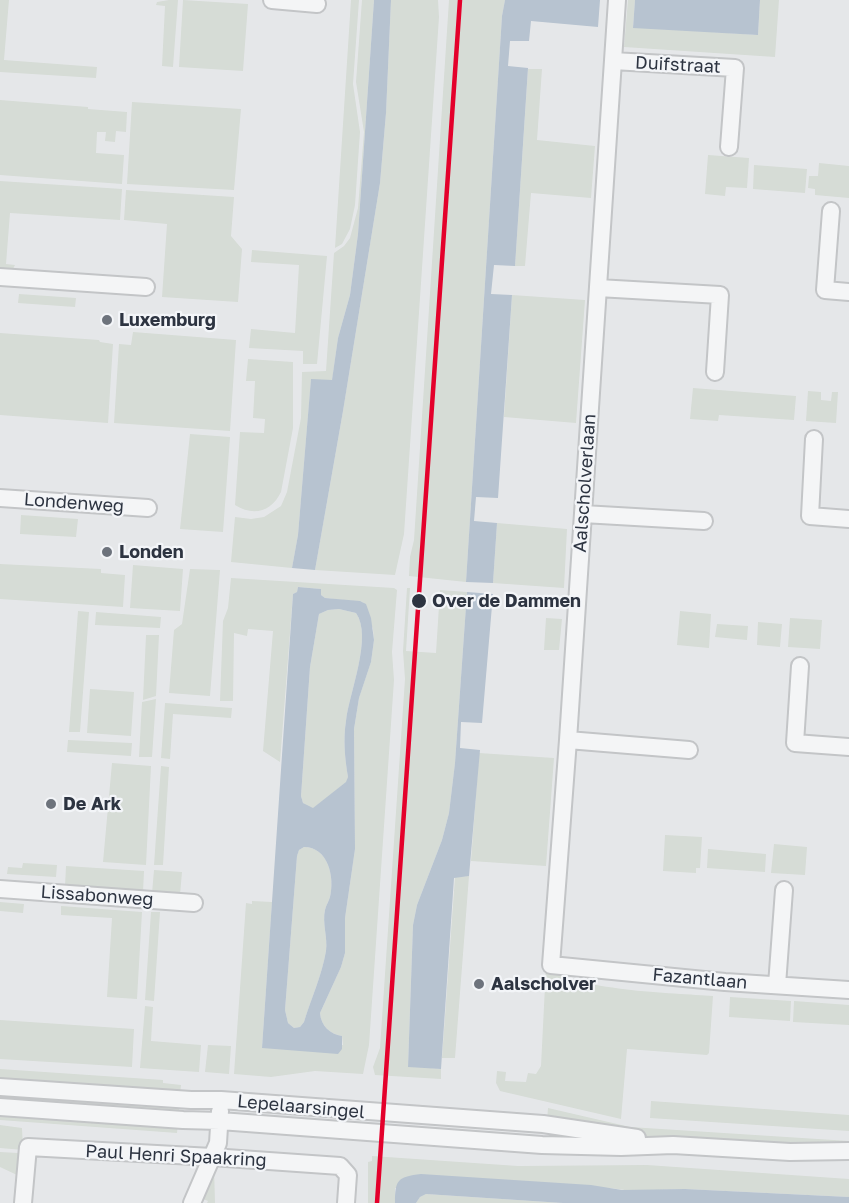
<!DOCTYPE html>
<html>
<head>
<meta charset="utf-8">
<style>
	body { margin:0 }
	canvas { display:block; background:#e5e7e9 }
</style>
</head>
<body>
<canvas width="849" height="1203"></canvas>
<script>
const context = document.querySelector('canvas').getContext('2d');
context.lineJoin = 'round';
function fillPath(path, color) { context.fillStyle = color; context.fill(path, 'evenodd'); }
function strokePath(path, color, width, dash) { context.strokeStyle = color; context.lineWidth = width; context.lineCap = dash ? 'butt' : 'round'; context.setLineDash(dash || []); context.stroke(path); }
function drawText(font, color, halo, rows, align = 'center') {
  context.font = font + ' "Golos Text",sans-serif'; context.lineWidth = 4.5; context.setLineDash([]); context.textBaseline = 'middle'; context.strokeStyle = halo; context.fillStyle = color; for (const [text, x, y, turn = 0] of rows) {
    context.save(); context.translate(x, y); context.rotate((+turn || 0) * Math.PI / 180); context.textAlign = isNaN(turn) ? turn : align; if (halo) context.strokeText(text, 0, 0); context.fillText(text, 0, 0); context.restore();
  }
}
fillPath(new Path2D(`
	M0,0H9L4,60L97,67L96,78L0,72Z
	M169,0H178L173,67L162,66L165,6L156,5L157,2Z
	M183,0L248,4L243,71L179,67Z
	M351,0H359L353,84L360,132L355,205L350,229L342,244L335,248Z
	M362,0H374L358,234L350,295L338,338L332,381L311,380L298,535L292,568L231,562L235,517L251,519L264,517L281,506L287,492L301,418L302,372L326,371L334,253L344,246L350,238L358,208L364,132L356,82Z
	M391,0H438L439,17L404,534L395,575L315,570L343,411L380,183L386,113Z
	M449,0H505L502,16L466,582L409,576L410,557L414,540Z
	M628,0H635L633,27L758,35L760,0H779L775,57L624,47Z
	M528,69H542L537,140L595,146L591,198L531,193L525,266H515Z
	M0,100L88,107V109L127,112L126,132L116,131L115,142L105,141L106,132H97L96,153L124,155L122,184L0,175Z
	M132,102L241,109L234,190L127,184Z
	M708,155L749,158L747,188L726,187L725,196L705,194Z
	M819,163L849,166V198L815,195V189L808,188L809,176H818Z
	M754,165L807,169L805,193L753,189Z
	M0,181L122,189L120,220L10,213L6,264L15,265L12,271H0Z
	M126,190L234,197L231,236L242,249L238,302L162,297L167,224L124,220Z
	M252,250L327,256L317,364H303V351L249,348L251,329L295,333L299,265L251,262Z
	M19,294L76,298L75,307L18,303Z
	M512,295L585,300L576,423L504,417Z
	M133,332L236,340L230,431L114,423L119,344L131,345Z
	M0,333L99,340L100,342L113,344L108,423L0,415Z
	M248,359L293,362V428L281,492C272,511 254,517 235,505L240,432L264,433L265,419L253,418L255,381H246Z
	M693,388L796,396L794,420L719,415L718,421L690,419Z
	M808,391L821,392V400L831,401L832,392H838L836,423L806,421Z
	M190,434L230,437L223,532L180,529Z
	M21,515L78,519L76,537L20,534Z
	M497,523L567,529L564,588L493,583Z
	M0,564L101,569V573L125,575L123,607L0,599Z
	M133,565L183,569L180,611L130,608Z
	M190,569L220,570L210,696L169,693L174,630L182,624Z
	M231,578L394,588L397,590L392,652L394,680L369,1045L363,1074L315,1071L271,1077L234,1074L246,903L252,904V901L272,902L262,1048L343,1045L342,1036C330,1034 321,1026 320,1013L341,967L345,953V918L355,849L354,729L359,698L371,662L374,640L373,629L363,602L325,598L321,595V589L298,587L297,592L293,594L280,762L263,751L273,631L248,629L247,636L234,633L233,701H220L223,621L228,608Z
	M407,588H410L406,651L436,653L440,590L467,592L455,763L449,813L442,840L417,905L413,925L408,1066L441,1069V1079L375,1075L373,1067L380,1048L405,679L403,651Z
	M339,609L356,613C373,637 349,693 346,721C343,740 345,758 348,777L347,782L313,809L303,803L301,796L310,667L319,614L328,610Z
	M78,611L89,612L80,732H69Z
	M680,611L711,614L709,648L677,645Z
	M96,612L161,617L160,628L95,625Z
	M546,618L562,619L559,650H544Z
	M790,618L822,620L820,649L788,647Z
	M758,622L782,624L780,647L757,645Z
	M717,624L748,626L747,640L715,637Z
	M146,635H159L156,696L143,700Z
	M90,689L134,692L131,736L87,733Z
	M156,699L152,757H139L142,702Z
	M165,703L232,708L231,718L173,714L170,759L161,758Z
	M68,740L132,743L131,756L67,752Z
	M479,753L554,758L546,866L471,861Z
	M112,763L151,766L146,865L103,862Z
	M161,766L169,767L163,865H154Z
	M665,835L702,837L700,868H696V873L663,871Z
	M774,844L807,847L805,875L771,873Z
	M304,847C328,847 335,877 330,897C329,901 326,905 325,910C322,923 328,938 326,951C322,975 311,999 304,1022L300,1027L294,1028L288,1023L285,1010L297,856L299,850Z
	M708,849L766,854L765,872L707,868Z
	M23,863L57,865L56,877L7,874L8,867L22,868Z
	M66,866L144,871L143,892L65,887Z
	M154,870L182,872L180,895L152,893Z
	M469,876L455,1058H442L455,877Z
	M0,902L24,904L23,913L0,911Z
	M61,906L142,912L137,999L107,997L112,918L61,915Z
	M151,912H160L154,1001L145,1000Z
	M546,966C572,991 675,993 713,996L709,1053L707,1055L627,1049L621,1119L500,1091L496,1083L497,1071L506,1072L505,1081L526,1082L528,1073L536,1074L541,1066Z
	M730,997L791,1001L790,1021L729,1017Z
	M794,1001L849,1005V1025L793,1022Z
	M145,1006L153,1007L151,1041L201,1045L199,1072L140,1068Z
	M0,1020L134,1029L132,1067L0,1059Z
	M208,1045L231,1046L229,1074L205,1072Z
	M0,1069L163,1080V1083L181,1085L180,1095L0,1083Z
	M0,1091L180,1103L178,1116L0,1104Z
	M651,1101L849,1115V1131L650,1118Z
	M548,1108L630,1127L849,1141V1148L642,1136L547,1121Z
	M0,1111L178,1123L177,1133L0,1120Z
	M0,1125L22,1128L23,1150L0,1148Z
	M0,1152L18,1153L17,1175L0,1167Z
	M372,1156L518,1166L647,1165L849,1179V1197L685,1189L632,1191L610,1188H395V1203H368V1162L372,1161Z
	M214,1167L215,1203H207L208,1201L198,1197Z
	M426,1194L563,1203H416L420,1197Z`), '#d6dcd6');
fillPath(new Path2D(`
	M374,0H391L386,113L380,183L343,411L315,570L292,568L298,535L311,379L332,380L338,338L350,295L358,234Z
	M505,0H600L598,27L531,21L529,41H510L508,66L528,68L515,266L494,265L491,294L512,295L498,498L476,497L474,521L497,523L493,583L466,582L502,16Z
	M635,0H760L758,35L633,28Z
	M298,587L321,589V595L325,598L360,601L366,604L371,618L374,640L371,662L359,698L354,729L355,849L345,918V953L341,967L320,1013C321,1026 330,1034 342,1036V1049L338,1054L262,1048L293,594L297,592ZM339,609L356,613C373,637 349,693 346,721C343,740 345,759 348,777L346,782L313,808L303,803L301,796L310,667L319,614L328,610ZM304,847C328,847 335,877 330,897C329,901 326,905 325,910C322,923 328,938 326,951C322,975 311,999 304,1022L300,1027L294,1028L288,1023L285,1010L297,856L299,850Z
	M467,592L493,594L482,723L461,722L460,748L480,750L469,876L454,878L441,1069L408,1067L413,925L417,905L442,840L449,813L455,763Z
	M421,1174L591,1185L622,1190L685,1189L849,1197V1203H563L426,1194L420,1197L416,1203H395C395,1179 398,1177 421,1174Z`), '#b7c3d0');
const minor = new Path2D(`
	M272,0L317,4
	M617,0L568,740L551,965L725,982L849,990
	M613,61L735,68L729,147
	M831,211L825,290L849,292
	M0,277L146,287
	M598,288L720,295L715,372
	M814,439L810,516L849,519
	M0,498L148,508
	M583,514L704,521
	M800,666L795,743L849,747
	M568,740L689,750
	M0,889L194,903
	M777,985L784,890
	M0,1087L191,1100H221L543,1124L637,1138
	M0,1107L183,1120L220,1121L542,1145L621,1147L673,1145L790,1152L849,1151
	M23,1203L28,1147L212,1157L340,1166L348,1175L346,1203
	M192,1203L218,1143L220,1111`);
strokePath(minor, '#c3c5c7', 20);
strokePath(minor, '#f4f5f6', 16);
strokePath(new Path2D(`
	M377,1203L460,0`), '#e4002b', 4.5);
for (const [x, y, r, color] of [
	[107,320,6,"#6d737c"],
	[107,552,6,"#6d737c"],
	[419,601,8,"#2d3441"],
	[51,804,6,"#6d737c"],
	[479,984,6,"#6d737c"]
]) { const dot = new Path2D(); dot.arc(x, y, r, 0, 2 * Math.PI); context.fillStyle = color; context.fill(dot); strokePath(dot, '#f3f5f8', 2); }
drawText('18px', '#2d3441', '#f3f5f8', [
	["Duifstraat",678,65,3],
	["Aalscholverlaan",585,483,-86],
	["Londenweg",74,503,4],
	["Lissabonweg",97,896,4],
	["Fazantlaan",700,979,5],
	["Lepelaarsingel",301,1107,5],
	["Paul Henri Spaakring",176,1156,3]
]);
drawText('bold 18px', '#2d3441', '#f3f5f8', [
	["Luxemburg",119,320],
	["Londen",119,552],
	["De Ark",63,804],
	["Aalscholver",491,984]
], 'left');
drawText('bold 18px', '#2d3441', '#f3f5f8', [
	["Over de Dammen",432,601]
], 'left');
</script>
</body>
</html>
